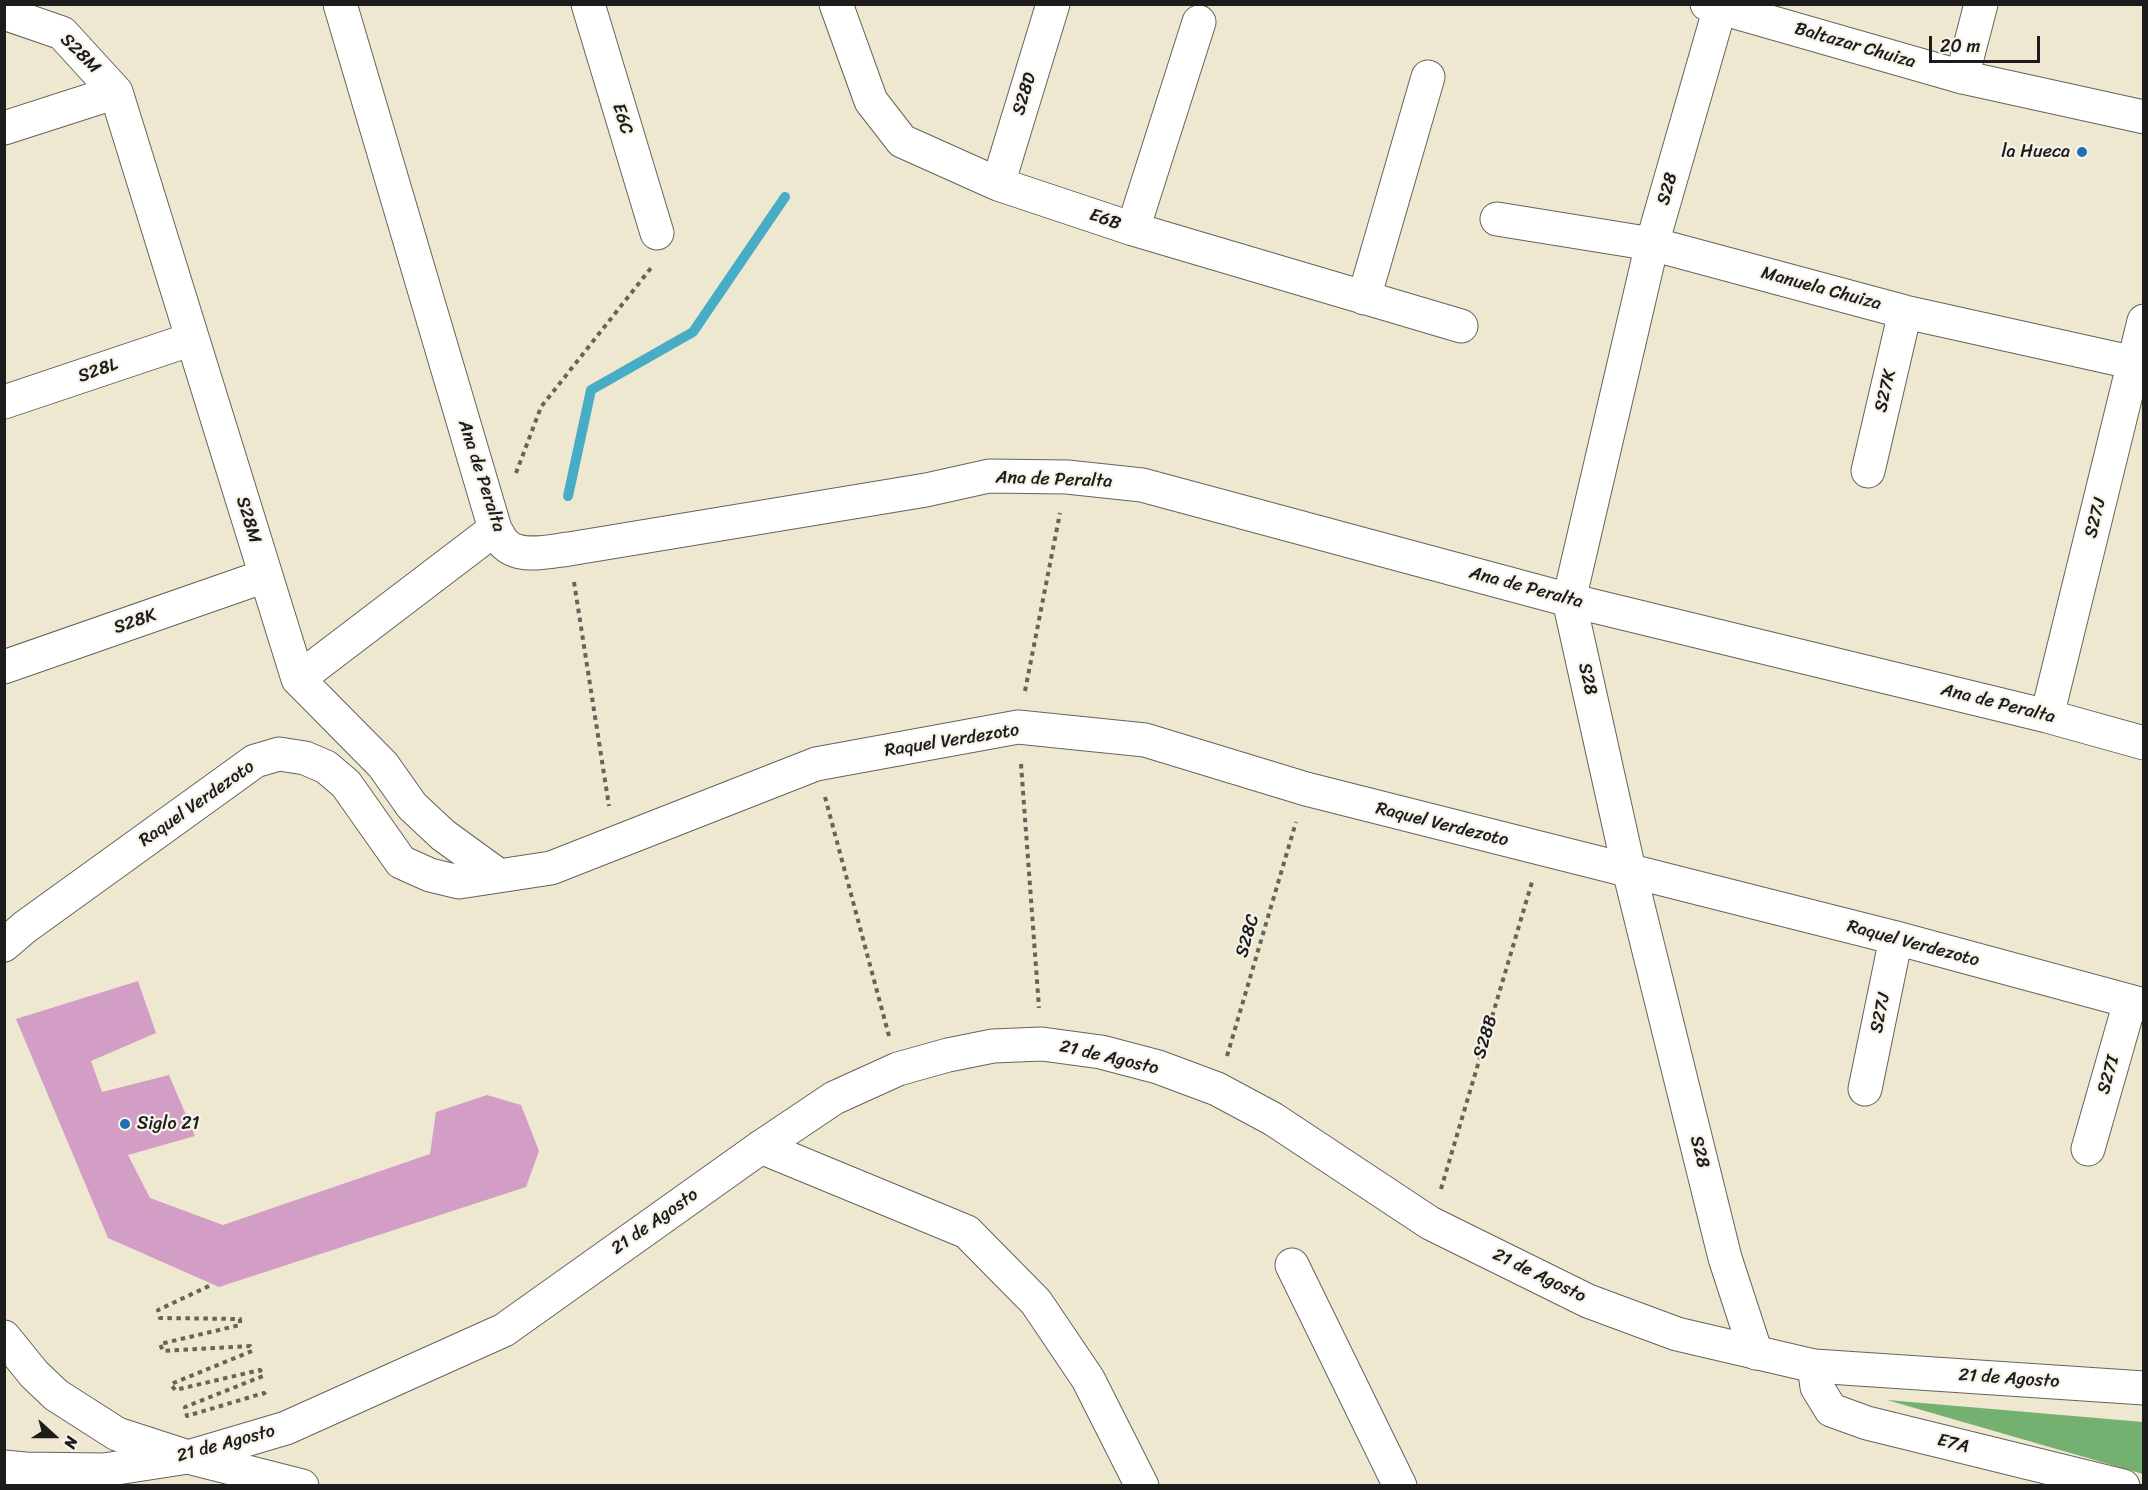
<!DOCTYPE html>
<html>
<head>
<meta charset="utf-8">
<style>
	body { margin:0 }
	#map { position:relative; width:2148px; height:1490px; overflow:hidden; background:#eee8d0; font-family:Sriracha,sans-serif }
	canvas { display:block }
	.frame { position:absolute; inset:0; border:6px solid #1c1c1c; pointer-events:none }
	.north { position:absolute; left:24px; top:1406px; width:60px; height:60px; -webkit-text-stroke:4px #f7f3e8; paint-order:stroke; rotate:111deg; font-size:16px; font-weight:700; line-height:24px; text-align:center; color:#1c1c1c }
	.north::after { content:''; display:block; margin:auto; width:21px; height:27px; background:#1c1c1c; clip-path:polygon(50% 0,100% 100%,50% 72%,0 100%) }
	.scale { position:absolute; left:1929px; top:36px; width:111px; height:27px; box-sizing:border-box; border:3px solid #1c1c1c; border-top:0; padding-left:8px; font-size:18px; line-height:21px; white-space:nowrap; color:#1c1c1c; -webkit-text-stroke:4px #f7f3e8; paint-order:stroke }
</style>
</head>
<body>
<div id="map">
<canvas width="2148" height="1490"></canvas>
<div class="frame"></div>
<div class="north">N</div>
<div class="scale">20 m</div>
</div>
<script>
const context = document.querySelector('canvas').getContext('2d');
context.lineJoin = 'round';
function fillPath(path, color) { context.fillStyle = color; context.fill(path, 'evenodd'); }
function strokePath(path, color, width, dash) { context.strokeStyle = color; context.lineWidth = width; context.lineCap = dash ? 'butt' : 'round'; context.setLineDash(dash || []); context.stroke(path); }
function drawText(font, color, halo, rows, align = 'center') {
  context.font = font + ' Sriracha,sans-serif'; context.lineWidth = 4.5; context.setLineDash([]); context.textBaseline = 'middle'; context.strokeStyle = halo; context.fillStyle = color; for (const [text, x, y, turn = 0] of rows) {
    context.save(); context.translate(x, y); context.rotate((+turn || 0) * Math.PI / 180); context.textAlign = isNaN(turn) ? turn : align; if (halo) context.strokeText(text, 0, 0); context.fillText(text, 0, 0); context.restore();
  }
}
fillPath(new Path2D(`
	M1887,1400L2143,1422V1474Z`), '#74b06f');
strokePath(new Path2D(`
	M568,496L591,390L693,332L785,197`), '#47acc6', 10);
fillPath(new Path2D(`
	M138,981L156,1033L91,1061L102,1092L169,1075L195,1136L128,1155L150,1198L223,1225L430,1154L436,1112L487,1095L521,1105L539,1151L526,1187L219,1287L108,1238L16,1019Z`), '#d29ec5');
const minor = new Path2D(`
	M340,4L495,529C498,534 501,541 506,545C521,559 551,551 569,549L926,490L989,476L1067,477L1142,485L1569,600L2047,716L2144,743
	M588,4L657,233
	M836,4L871,101L902,141L998,184L1133,229L1461,326
	M1707,4L1962,77L2144,117
	M1721,4L1652,244L1569,600L1629,870L1725,1258L1756,1353
	M4,13L62,33L116,92L298,679L383,765L412,806L443,835L498,875
	M1962,77L1981,4
	M4,128L116,92
	M998,184L1053,4
	M1497,219L1652,244L1905,312L2144,365
	M1133,229L1199,22
	M1364,298L1428,77
	M4,402L192,339
	M1868,471L1905,312
	M4,667L265,576
	M298,679L495,529
	M2047,716L2144,321
	M4,945L25,927L255,761L279,754L305,758L326,767L346,784L401,862L430,875L459,882L551,868L816,764L1018,727L1145,740L1306,789L1896,938L2144,1005
	M1865,1089L1896,938
	M761,1147L967,1232L1036,1302L1088,1379L1142,1486
	M2088,1149L2130,1002
	M1292,1265L1400,1486
	M4,1337L34,1374L56,1395L117,1434L188,1457L302,1486
	M1814,1366L1817,1387L1831,1410L1867,1423L2123,1486`);
const tertiary = new Path2D(`
	M4,1467L25,1469L104,1470L188,1457L286,1428L504,1330L761,1147L834,1098L898,1069L948,1055L993,1046L1042,1044L1101,1052L1158,1067L1217,1089L1273,1119L1430,1223L1588,1301L1677,1334L1814,1366L2144,1388`);
strokePath(minor, '#66635b', 35);
strokePath(tertiary, '#66635b', 35);
strokePath(new Path2D(`
	M516,473L541,407L651,268
	M574,582L609,806
	M1025,691L1060,513
	M1021,764L1039,1008
	M825,797L889,1036
	M1227,1056L1296,822
	M1441,1189L1532,882
	M209,1286L158,1310L160,1318L240,1319V1325L160,1344L163,1351L250,1346L252,1351L171,1384L175,1390L260,1370L263,1376L185,1407L187,1416L264,1393L266,1396`), '#66635b', 4, [4.5, 4.5]);
strokePath(minor, '#fff', 33);
strokePath(tertiary, '#fff', 33);
for (const [x, y, r, color] of [
	[2082,152,6,"#1f6fb2"],
	[125,1124,6,"#1f6fb2"]
]) { const dot = new Path2D(); dot.arc(x, y, r, 0, 2 * Math.PI); context.fillStyle = color; context.fill(dot); strokePath(dot, '#f7f3e8', 2); }
drawText('18px', '#1c1c1c', '#f7f3e8', [
	["Baltazar Chuiza",1855,46,16],
	["S28M",80,54,45],
	["S28D",1025,94,-73],
	["E6C",622,119,73],
	["S28",1668,189,-74],
	["E6B",1105,220,19],
	["Manuela Chuiza",1821,289,15],
	["S28L",98,371,-19],
	["S27K",1886,391,-77],
	["Ana de Peralta",481,476,72],
	["Ana de Peralta",1054,480,2],
	["S27J",2096,518,-76],
	["S28M",248,520,73],
	["Ana de Peralta",1526,588,15],
	["S28K",135,622,-19],
	["S28",1587,679,77],
	["Ana de Peralta",1998,704,14],
	["Raquel Verdezoto",952,741,-9],
	["Raquel Verdezoto",197,804,-35],
	["Raquel Verdezoto",1442,825,14],
	["S28C",1248,936,-74],
	["Raquel Verdezoto",1913,944,15],
	["S27J",1881,1013,-78],
	["S28B",1486,1037,-73],
	["21 de Agosto",1109,1058,13],
	["S27I",2109,1075,-74],
	["S28",1699,1152,76],
	["21 de Agosto",655,1222,-35],
	["21 de Agosto",1539,1276,26],
	["21 de Agosto",2009,1379,4],
	["21 de Agosto",226,1444,-15],
	["E7A",1953,1444,14]
]);
drawText('18px', '#1c1c1c', '#f7f3e8', [
	["la Hueca",2070,152],
	["Siglo 21",137,1124,"left"]
], 'right');
</script>
</body>
</html>
